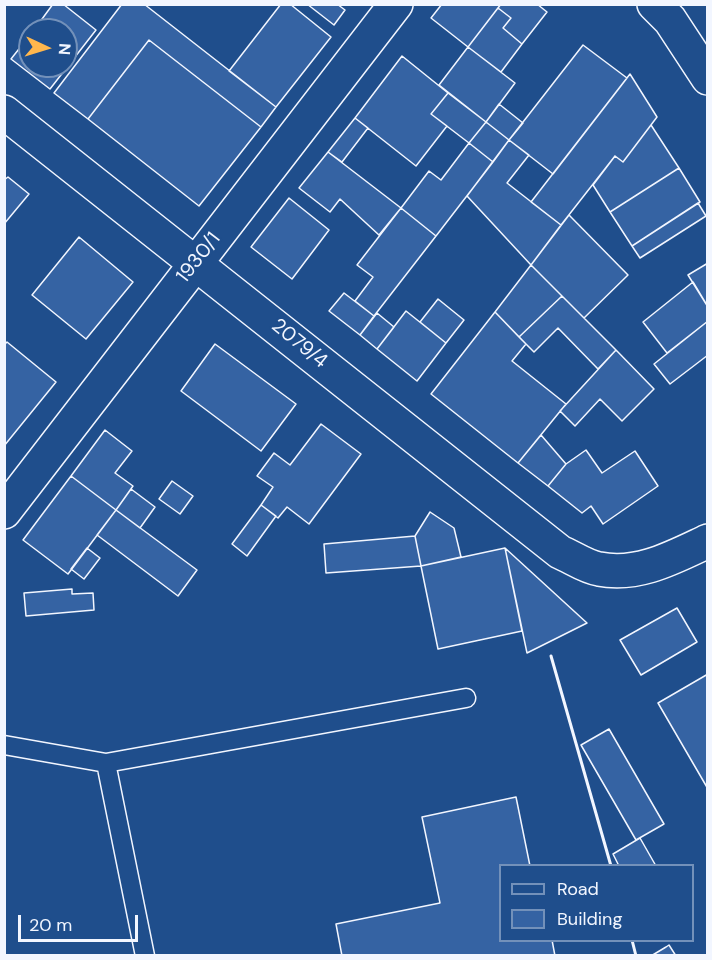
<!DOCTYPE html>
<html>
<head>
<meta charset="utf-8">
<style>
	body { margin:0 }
	#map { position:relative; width:712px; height:960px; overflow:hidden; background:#1f4e8c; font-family:"DM Sans",sans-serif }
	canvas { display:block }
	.frame { position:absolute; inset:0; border:6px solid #f2f6ff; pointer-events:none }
	.legend { position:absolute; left:499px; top:864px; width:195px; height:78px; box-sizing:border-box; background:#1f4e8c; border:2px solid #7391ba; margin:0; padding:8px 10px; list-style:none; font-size:18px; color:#f2f6ff }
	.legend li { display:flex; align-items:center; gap:12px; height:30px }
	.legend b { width:30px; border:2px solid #7391ba }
	.north { position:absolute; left:18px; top:18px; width:60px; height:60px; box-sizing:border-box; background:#1f4e8c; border:2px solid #7391ba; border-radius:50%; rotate:94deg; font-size:16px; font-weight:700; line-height:24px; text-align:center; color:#f2f6ff }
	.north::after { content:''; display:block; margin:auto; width:21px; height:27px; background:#ffb74d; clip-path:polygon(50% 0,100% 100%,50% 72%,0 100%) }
	.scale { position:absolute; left:18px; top:915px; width:120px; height:27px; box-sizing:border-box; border:3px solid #f2f6ff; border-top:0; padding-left:8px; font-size:18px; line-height:21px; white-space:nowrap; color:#f2f6ff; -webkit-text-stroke:4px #1f4e8c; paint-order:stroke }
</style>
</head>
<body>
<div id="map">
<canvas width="712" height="960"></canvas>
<div class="frame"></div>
<ul class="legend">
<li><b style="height:8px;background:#1f4e8c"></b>Road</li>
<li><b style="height:16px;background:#3563a3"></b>Building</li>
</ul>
<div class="north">N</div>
<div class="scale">20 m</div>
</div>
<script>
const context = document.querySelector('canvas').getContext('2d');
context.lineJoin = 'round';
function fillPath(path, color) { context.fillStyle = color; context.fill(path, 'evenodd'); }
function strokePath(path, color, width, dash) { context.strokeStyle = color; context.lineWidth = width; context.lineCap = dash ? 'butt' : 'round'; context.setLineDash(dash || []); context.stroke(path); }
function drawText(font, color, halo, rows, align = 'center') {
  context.font = font + ' "DM Sans",sans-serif'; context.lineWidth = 4.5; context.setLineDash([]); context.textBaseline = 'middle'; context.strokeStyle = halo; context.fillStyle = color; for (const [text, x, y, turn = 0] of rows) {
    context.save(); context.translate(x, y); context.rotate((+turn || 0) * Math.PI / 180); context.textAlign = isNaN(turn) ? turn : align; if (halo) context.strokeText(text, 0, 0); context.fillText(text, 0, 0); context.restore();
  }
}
const building = new Path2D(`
	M53,4H63L96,30L50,89L11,59L30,35V66H66V30H34Z
	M122,4H144L276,107L261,127L149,40L88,119L54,93Z
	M281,4H290L331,37L276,107L229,71Z
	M307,4H337L345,10L334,25Z
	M442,4H501L468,47L431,18Z
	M501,4H537L547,12L522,44L503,28L511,18L498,8Z
	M498,8L511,18L503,28L522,44L501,72L468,47Z
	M149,40L261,127L199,206L88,119Z
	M583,45L627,78L553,174L509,140Z
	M468,47L515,83L486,122L439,85Z
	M402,56L448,93L431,114L447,126L416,166L355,118Z
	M630,74L657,117L623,162L615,156L561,225L531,202Z
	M448,93L486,122L469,143L431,114Z
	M499,104L523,123L509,140L486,122Z
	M355,118L368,128L342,162L328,152Z
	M486,122L509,140L493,162L469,143Z
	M651,125L679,168L610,212L593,185L615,156L623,162Z
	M509,140L529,155L507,183L561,225L531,265L467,196Z
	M469,143L493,162L436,236L401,208L429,171L441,180Z
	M328,152L401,208L379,235L340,199L330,212L299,188Z
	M679,168L700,202L632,246L610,212Z
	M8,177L29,194L4,224V180Z
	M289,198L329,230L292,279L251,247Z
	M698,203L706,216L640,258L632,246Z
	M401,208L436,236L374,316L355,301L373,277L357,265Z
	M569,215L628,275L584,318L531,265Z
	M79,237L133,282L86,339L32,295Z
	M708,263V307L688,275Z
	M531,265L562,296L519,337L495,312Z
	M693,282L708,307V321L667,353L643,322Z
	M344,293L374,316L360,335L329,311Z
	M562,296L616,350L598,369L558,328L534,352L519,337Z
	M438,299L464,320L446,343L420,322Z
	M406,311L446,343L417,381L377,349Z
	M495,312L526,344L512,361L566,404L518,463L431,394Z
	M377,313L394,327L377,349L360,335Z
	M708,321V355L670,384L654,364Z
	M7,342L56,382L4,446V345Z
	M215,344L296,404L261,451L181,391Z
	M616,350L654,389L622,421L600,399L575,426L560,411Z
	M321,424L361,454L309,524L287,507L278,518L261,505L273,487L257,476L274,453L290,465Z
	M105,430L132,451L115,473L133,486L116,510L71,476Z
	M541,435L566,464L548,486L518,463Z
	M586,450L602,473L635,451L658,486L603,524L591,506L582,513L548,486L566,464Z
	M71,476L116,510L68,574L23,540Z
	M172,481L193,496L180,514L159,499Z
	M131,489L155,507L140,528L116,510Z
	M261,505L276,516L247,556L232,544Z
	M116,510L197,570L178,596L97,535Z
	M430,512L454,528L461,557L421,566L415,536Z
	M415,536L421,566L326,573L324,544Z
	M87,548L100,558L84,579L71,569Z
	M505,548L587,623L527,653Z
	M505,548L522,631L438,649L421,566Z
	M72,589V594L93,593L94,610L26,616L24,593Z
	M677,608L697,642L641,675L620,640Z
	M708,674V789L658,703Z
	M609,729L664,824L636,840L581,745Z
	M516,797L530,866H500V940H552L555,956H342L336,924L440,903L422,817Z
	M640,838L656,866H619L613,854Z
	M669,945L676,956H651L666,947Z`);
fillPath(building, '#3563a3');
strokePath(building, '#f2f6ff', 1.5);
const service = new Path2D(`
	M4,745L106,763L466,698
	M106,763L145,956`);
const minor = new Path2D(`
	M654,4L670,20L708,78
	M4,112L560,552C572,557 586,567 599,569C638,577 674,557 708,541
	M4,512L396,4`);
strokePath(service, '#f2f6ff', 21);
strokePath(minor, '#f2f6ff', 36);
strokePath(service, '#1f4e8c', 18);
strokePath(minor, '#1f4e8c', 33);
strokePath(new Path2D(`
	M551,656L611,866
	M632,940L636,956`), '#f2f6ff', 3);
drawText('20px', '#f2f6ff', '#1f4e8c', [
	["1930/1",199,258,-52],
	["2079/4",299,344,39]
]);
</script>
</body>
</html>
